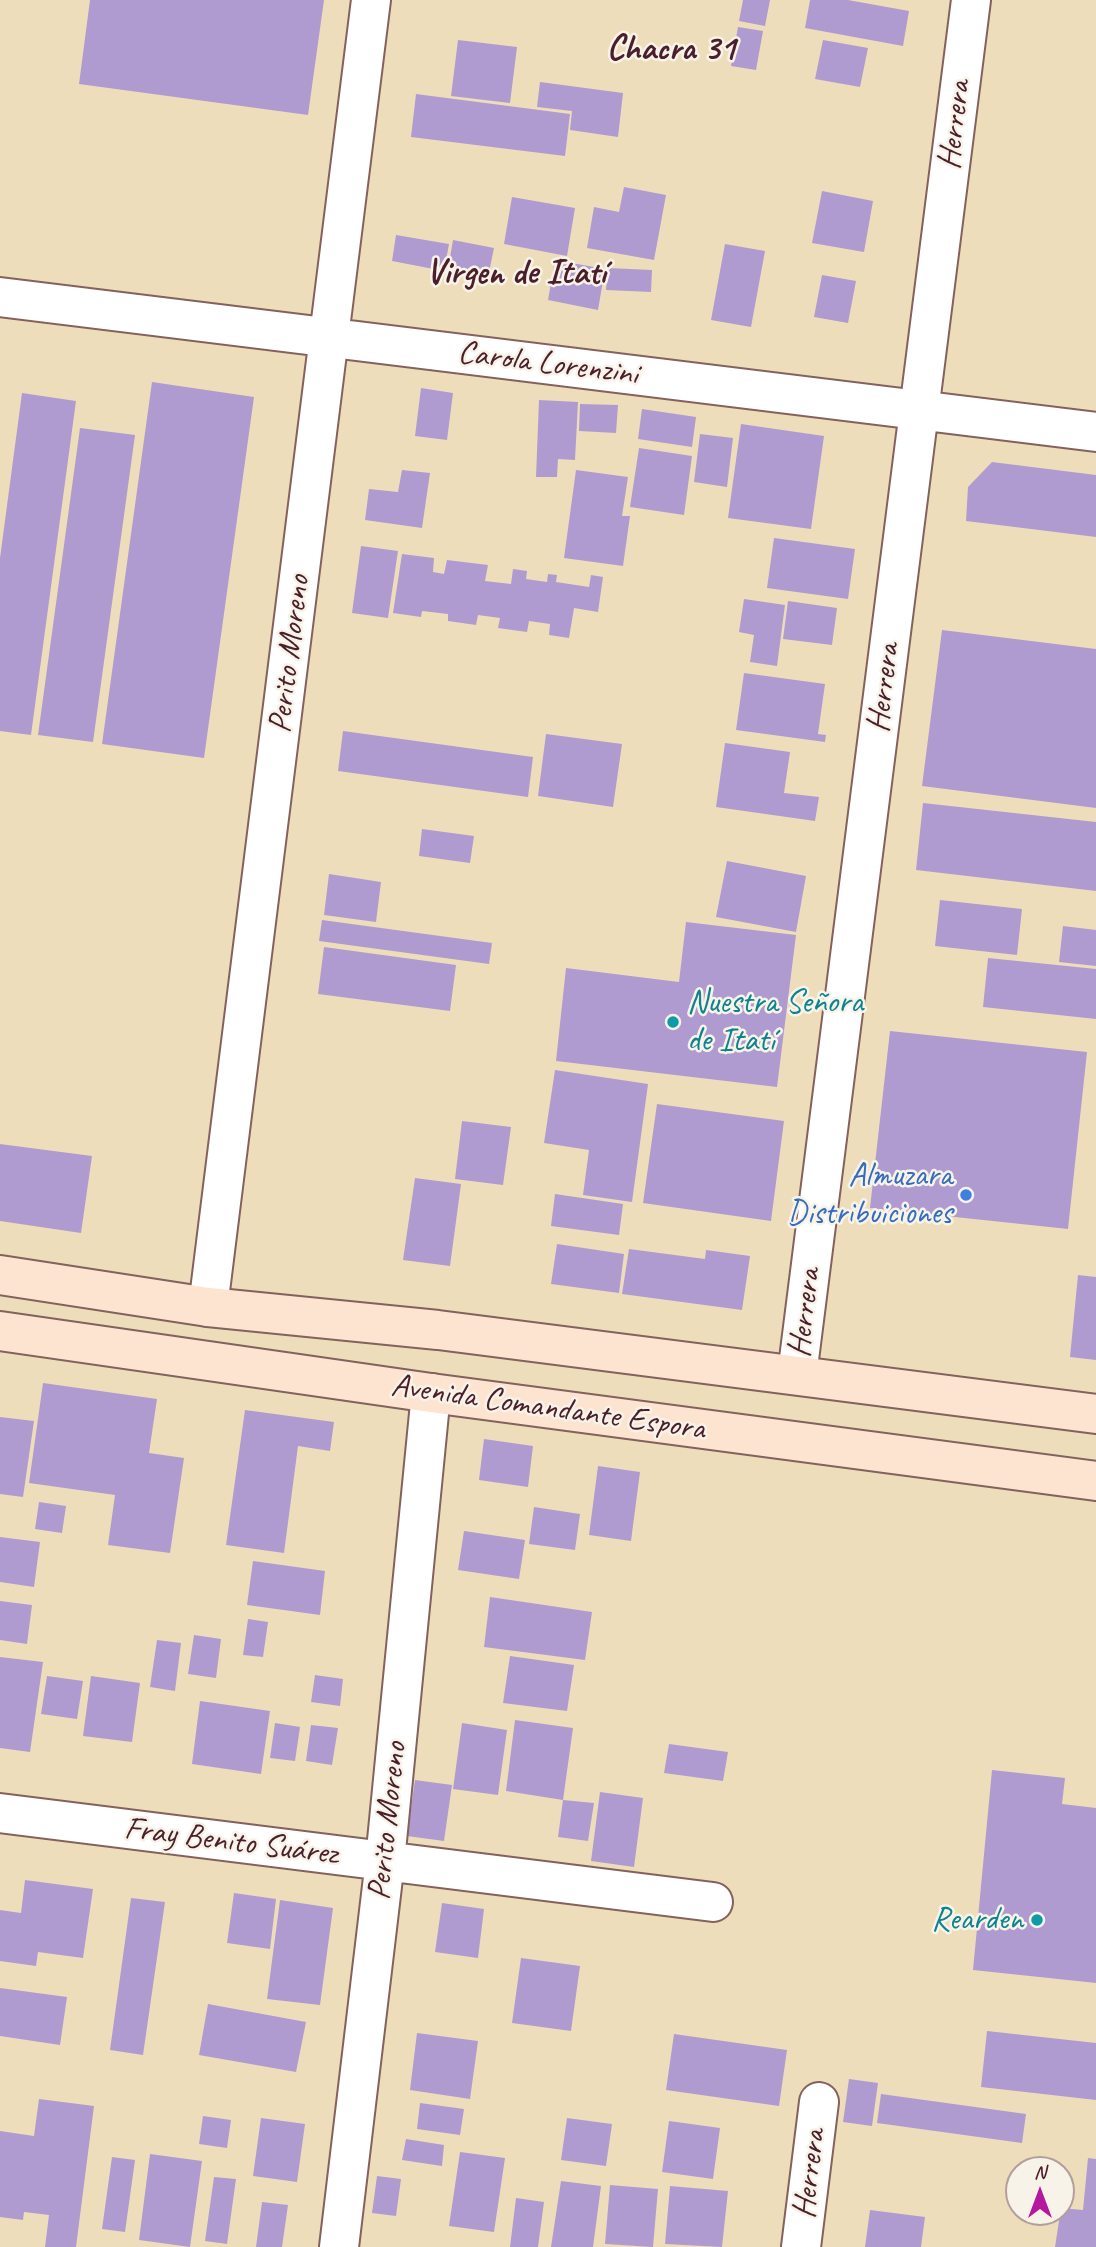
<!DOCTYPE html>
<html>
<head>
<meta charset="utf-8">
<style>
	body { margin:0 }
	#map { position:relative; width:1096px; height:2247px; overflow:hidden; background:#edb; font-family:Caveat,sans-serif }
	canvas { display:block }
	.north { position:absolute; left:1005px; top:2156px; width:70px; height:70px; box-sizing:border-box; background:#f7f3e8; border:2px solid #b29e9c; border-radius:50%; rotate:0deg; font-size:19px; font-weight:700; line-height:28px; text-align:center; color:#4a1f2b }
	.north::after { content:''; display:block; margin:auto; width:24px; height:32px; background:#b5179e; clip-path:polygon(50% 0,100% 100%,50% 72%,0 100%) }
</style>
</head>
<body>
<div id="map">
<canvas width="1096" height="2247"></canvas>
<div class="north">N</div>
</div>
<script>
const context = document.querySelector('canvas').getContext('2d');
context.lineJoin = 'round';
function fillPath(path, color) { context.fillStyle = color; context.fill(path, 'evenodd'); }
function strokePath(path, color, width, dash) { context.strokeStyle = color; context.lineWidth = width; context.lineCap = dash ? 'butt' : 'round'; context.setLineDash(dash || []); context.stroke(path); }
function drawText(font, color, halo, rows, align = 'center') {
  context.font = font + ' Caveat,sans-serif'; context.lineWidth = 5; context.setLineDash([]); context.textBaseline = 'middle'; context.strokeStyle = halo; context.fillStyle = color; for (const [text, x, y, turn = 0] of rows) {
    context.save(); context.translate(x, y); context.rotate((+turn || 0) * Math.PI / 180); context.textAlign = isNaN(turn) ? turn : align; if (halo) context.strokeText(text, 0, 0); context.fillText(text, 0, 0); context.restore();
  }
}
fillPath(new Path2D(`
	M90,0H324L308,115L79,84Z
	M743,0H770L765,26L739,21Z
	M810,0H848L909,11L903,46L805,28Z
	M738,27L763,31L756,70L731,66Z
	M458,40L517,47L510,103L451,96Z
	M823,40L868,48L860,87L815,79Z
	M540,82L623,93L618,137L570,130L572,111L537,107Z
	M416,94L570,114L565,156L411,137Z
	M624,187L666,195L654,260L587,248L594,207L619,212Z
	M822,191L873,201L864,252L812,243Z
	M512,197L575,208L567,256L504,244Z
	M396,235L449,244L444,271L392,261Z
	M453,240L494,248L488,277L448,269Z
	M725,244L765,251L751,327L711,320Z
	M555,260L605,269L598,310L548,300Z
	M608,268L652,270L651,292L606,290Z
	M822,275L856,281L848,323L814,317Z
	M152,382L254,397L204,758L102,744Z
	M421,388L453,393L447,440L415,436Z
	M22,393L76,401L31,735L0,731V558Z
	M539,400L578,402L575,460L558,459L557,477H536Z
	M580,404L618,405L616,433L579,431Z
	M642,409L696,417L692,447L638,439Z
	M741,424L824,436L811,529L728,518Z
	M80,428L135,435L93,742L38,735Z
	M700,434L733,438L727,487L694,482Z
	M639,448L692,456L684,515L630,507Z
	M992,462L1096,475V537L966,521L968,487Z
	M402,470L430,473L422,528L365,520L369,489L398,492Z
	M576,470L628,477L622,516H630L623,566L564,558Z
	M774,538L855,549L848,599L767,588Z
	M361,546L398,551L388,618L352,613Z
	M402,554L434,558L433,572L444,574L447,560L488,565L485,581L511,584L513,569L527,571L526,579L547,582L548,574L557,575L556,582L589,587L591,575L603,577L598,612L574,608L569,638L549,635L550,624L529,621L527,632L498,628L500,618L478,615L476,625L448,621V614L422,611L421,617L393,613Z
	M744,599L785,605L777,666L750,662L754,635L739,632Z
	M788,601L837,608L832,645L783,639Z
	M942,630L1096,649V808L922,786Z
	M744,673L825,684L818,734L826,735L825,742L736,730Z
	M343,731L533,757L528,797L338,771Z
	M546,734L622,744L613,807L538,796Z
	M725,743L790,752L784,793L819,797L815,821L716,807Z
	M923,803L1096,822V891L916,870Z
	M422,829L474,836L470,863L419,856Z
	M727,861L806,876L796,932L716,917Z
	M329,874L381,882L376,922L324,915Z
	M940,900L1022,909L1017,955L935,946Z
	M322,920L492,943L489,964L319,941Z
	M686,922L796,935L777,1087L556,1061L566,968L679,982Z
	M1063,926L1096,930V966L1059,962Z
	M324,947L456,965L450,1011L318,994Z
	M988,958L1096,969V1019L983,1007Z
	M890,1031L1087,1052L1068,1229L870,1208Z
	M555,1070L648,1084L632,1202L583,1195L589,1150L544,1143Z
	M657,1104L784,1121L771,1221L643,1203Z
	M462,1121L511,1127L503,1185L455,1179Z
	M0,1144L92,1156L81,1233L0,1221Z
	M415,1178L461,1184L450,1266L403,1260Z
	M555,1194L623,1204L619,1235L551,1226Z
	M557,1244L624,1254L619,1293L551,1284Z
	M629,1249L705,1259L706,1250L750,1256L742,1310L622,1294Z
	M1078,1275L1096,1277V1360L1070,1357Z
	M43,1383L157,1399L149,1453L184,1458L170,1553L108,1545L115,1495L29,1483Z
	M245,1410L334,1422L330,1451L298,1446L284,1553L226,1545Z
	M0,1417L34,1421L23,1497L0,1494Z
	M484,1439L533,1446L528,1487L479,1480Z
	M598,1466L640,1472L631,1541L589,1535Z
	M39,1502L66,1506L62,1533L35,1529Z
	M534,1507L580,1514L575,1550L529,1544Z
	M464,1531L525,1540L519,1579L458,1570Z
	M0,1537L40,1542L34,1587L0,1582Z
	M253,1561L325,1571L320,1615L247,1605Z
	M490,1597L592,1612L585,1660L484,1647Z
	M0,1601L32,1605L27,1644L0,1640Z
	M248,1619L268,1622L263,1657L243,1655Z
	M194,1635L221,1639L216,1678L188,1674Z
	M157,1640L181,1643L175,1691L150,1687Z
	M510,1656L574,1665L567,1711L503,1703Z
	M0,1657L43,1662L30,1752L0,1748Z
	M315,1675L343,1679L340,1706L311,1702Z
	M47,1676L83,1681L77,1719L41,1714Z
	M91,1676L140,1683L132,1742L83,1736Z
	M200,1701L270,1711L261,1774L192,1764Z
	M515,1720L573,1728L563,1800L594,1803L588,1841L558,1837L563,1800L506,1791Z
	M275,1723L300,1727L295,1761L270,1758Z
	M462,1723L507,1730L498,1795L453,1789Z
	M311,1725L338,1728L332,1765L306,1761Z
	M669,1744L728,1752L723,1781L664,1773Z
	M992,1770L1065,1778L1062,1804L1096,1808V1983L973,1970Z
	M415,1780L452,1785L444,1841L407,1836Z
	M600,1792L643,1798L634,1867L591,1861Z
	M25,1880L93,1889L83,1958L38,1952L36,1966L0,1961V1910L21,1913Z
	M234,1893L276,1899L270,1949L227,1943Z
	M131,1898L165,1902L143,2055L110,2050Z
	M280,1900L333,1908L320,2005L267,1999Z
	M442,1903L484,1909L478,1958L435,1952Z
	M521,1958L580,1966L571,2031L512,2023Z
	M0,1988L67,1997L60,2045L0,2036Z
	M208,2004L306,2022L296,2072L199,2055Z
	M987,2031L1096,2043V2100L981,2087Z
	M417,2033L478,2041L470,2099L410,2090Z
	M674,2034L787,2050L779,2106L666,2090Z
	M849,2079L878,2083L872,2126L843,2122Z
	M881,2094L1026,2114L1022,2143L877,2123Z
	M39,2099L94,2106L76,2247H45L49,2215L24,2212L23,2220L0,2217V2131L34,2136Z
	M420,2103L464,2109L460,2135L417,2129Z
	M203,2116L231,2120L227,2148L199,2144Z
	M261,2118L305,2124L297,2182L253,2176Z
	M567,2118L612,2124L606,2166L561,2160Z
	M669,2121L720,2128L713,2179L662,2172Z
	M406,2139L444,2145L442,2166L402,2160Z
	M460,2152L505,2158L494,2232L449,2226Z
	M150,2154L202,2161L190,2247L139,2240Z
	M112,2157L135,2160L125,2232L102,2229Z
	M1088,2158L1096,2159V2247H1055L1061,2208L1083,2210Z
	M377,2176L401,2179L396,2216L372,2213Z
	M214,2177L236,2179L227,2244L205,2241Z
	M561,2181L601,2186L593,2247H551Z
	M610,2185L658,2189L653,2247L605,2244Z
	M670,2186L728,2191L722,2247L665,2244Z
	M516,2198L544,2202L538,2247H510Z
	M262,2202L288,2205L282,2247H256Z
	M870,2210L925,2217L921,2247H865Z`), '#b09bd0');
const minor = new Path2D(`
	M0,297L1096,432
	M208,1307L371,0
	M797,1375L971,0
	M0,1813L713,1902
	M339,2247L385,1861L431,1393
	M801,2247L819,2102`);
const secondary = new Path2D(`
	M0,1275L208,1307L438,1330L1096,1414
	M0,1331L431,1393L1096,1481`);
strokePath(minor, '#83625d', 42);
strokePath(secondary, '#83625d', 42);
strokePath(minor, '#fff', 38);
strokePath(secondary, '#fde4d0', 38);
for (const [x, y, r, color] of [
	[673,1022,7,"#0f9aa8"],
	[966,1195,7,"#3f7fe0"],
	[1037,1920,7,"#0f9aa8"]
]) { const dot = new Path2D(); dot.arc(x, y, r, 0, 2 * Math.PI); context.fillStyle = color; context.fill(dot); strokePath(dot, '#f7f3e8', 2.5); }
drawText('33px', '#4a1f2b', '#f7f3e8', [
	["Herrera",955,125,-83],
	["Carola Lorenzini",548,364,7],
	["Perito Moreno",290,654,-83],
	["Herrera",884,688,-83],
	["Herrera",805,1313,-83],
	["Avenida Comandante Espora",548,1408,8],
	["Perito Moreno",388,1821,-84],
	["Fray Benito Suárez",231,1842,7],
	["Herrera",810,2174,-83]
]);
drawText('33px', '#0d838f', '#f7f3e8', [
	["Nuestra Señora",687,1003],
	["de Itatí",687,1041],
	["Rearden",1023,1920,"right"]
], 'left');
drawText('33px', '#366cbe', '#f7f3e8', [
	["Almuzara",952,1176],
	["Distribuiciones",952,1214]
], 'right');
drawText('bold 35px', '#4a1f2b', '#f7f3e8', [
	["Chacra 31",671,50],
	["Virgen de Itatí",516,274]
]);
</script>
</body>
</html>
